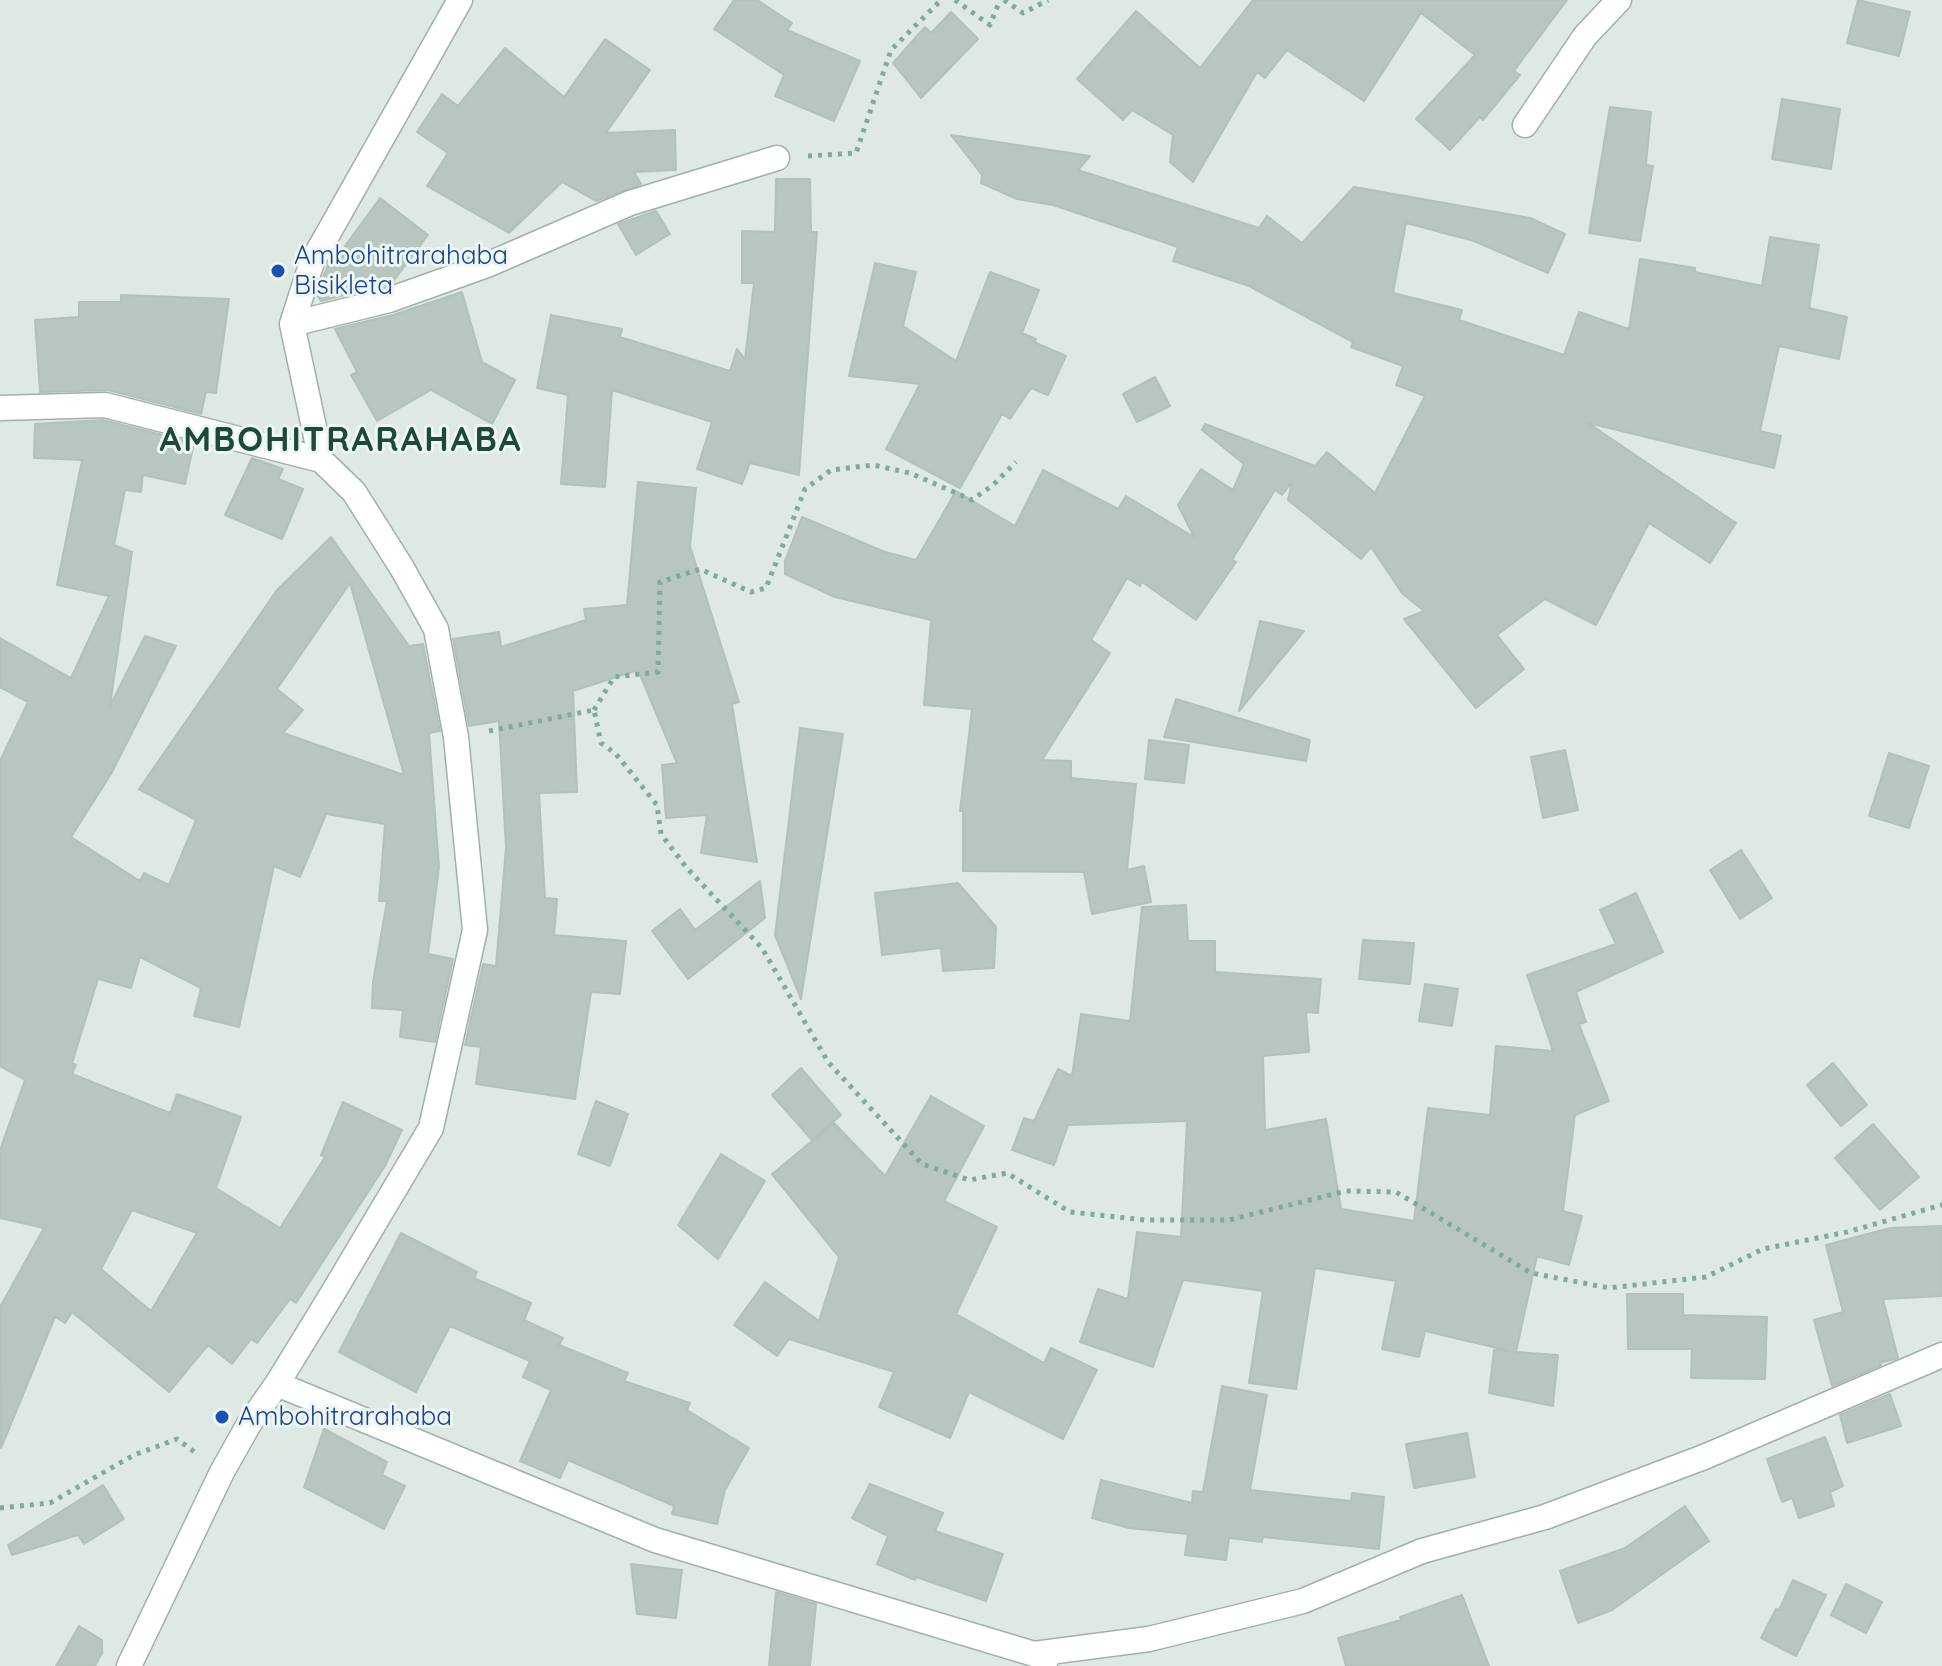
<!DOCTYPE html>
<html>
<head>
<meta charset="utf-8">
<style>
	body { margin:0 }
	canvas { display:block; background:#dee9e3 }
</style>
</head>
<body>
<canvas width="1942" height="1666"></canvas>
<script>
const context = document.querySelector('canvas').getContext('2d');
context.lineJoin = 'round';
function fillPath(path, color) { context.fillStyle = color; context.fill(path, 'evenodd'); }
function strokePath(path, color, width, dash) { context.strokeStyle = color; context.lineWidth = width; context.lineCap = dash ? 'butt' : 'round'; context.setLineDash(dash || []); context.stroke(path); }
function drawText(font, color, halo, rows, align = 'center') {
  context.font = font + ' Quicksand,sans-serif'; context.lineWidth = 6; context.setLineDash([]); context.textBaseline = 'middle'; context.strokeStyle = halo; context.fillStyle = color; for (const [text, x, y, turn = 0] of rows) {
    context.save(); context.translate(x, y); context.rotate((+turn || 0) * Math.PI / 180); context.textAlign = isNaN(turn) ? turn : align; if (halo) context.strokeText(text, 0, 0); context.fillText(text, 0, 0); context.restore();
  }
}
const building = new Path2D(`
	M734,0H757L792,23L787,30L860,61L834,121L775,96L784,75L714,29Z
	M1253,0H1567L1514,71L1520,75L1483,120L1480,117L1450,150L1416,119L1475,55L1421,13L1364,101L1287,50L1265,78L1257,72L1193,182L1170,162L1173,135L1132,110L1123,120L1077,79L1136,11L1200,68Z
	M1858,0L1910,12L1899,56L1847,43Z
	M951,12L978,39L921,98L893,63L925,27L931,33Z
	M605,39L650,70L606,133L675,130L676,170L634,172L641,184L596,201L562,182L509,233L427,186L448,153L417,132L442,94L458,106L505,48L564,97Z
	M1782,99L1840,109L1831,169L1772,159Z
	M1610,107L1651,112L1646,165L1653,166L1640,241L1589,233Z
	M951,135L1090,156L1078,170L1259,228L1267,216L1302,243L1354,187L1530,218L1565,234L1548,273L1474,241L1406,223L1393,293L1462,310L1459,320L1564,355L1579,312L1629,329L1640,259L1695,268V272L1762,286L1770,237L1819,245L1809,308L1847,317L1839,359L1779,346L1760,431L1781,436L1774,468L1588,423L1736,523L1710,563L1649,523L1596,625L1545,599L1497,635L1524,669L1476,708L1404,619L1424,611L1402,593L1371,547L1361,559L1288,500L1292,482L1282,495L1275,490L1232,560L1236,562L1196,620L1142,582L1140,586L1127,578L1091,640L1110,653L1042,760L1071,761V778L1136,784L1127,870L1144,866L1151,902L1092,914L1084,872L963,871V811H960L972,709L924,705L931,620L835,597L785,574V561L802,517L885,552L916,560L956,491L1015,526L1043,470L1118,509L1126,496L1194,537L1178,505L1201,469L1233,490L1244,464L1202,430L1205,424L1315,466L1327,452L1375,493L1425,396L1396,385L1403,366L1351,347L1353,342L1249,286L1173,261L1178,247L1053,205L1017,199L981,183L982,175Z
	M776,179H810L811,232H817L799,475L750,463L742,484L697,469L712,422L612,390L605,487L561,484L568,395L537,388L551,315L622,329L620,337L730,371L737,349L745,359L754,283H742V231L775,232Z
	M380,198L428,235L392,283L321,301L317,294L329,262L337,257Z
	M656,211L670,234L636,255L618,224Z
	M875,263L916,272L903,326L956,361L990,272L1039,290L1022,333L1036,339L1034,342L1066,356L1048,395L1031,388L1010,419L1002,414L960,488L886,449L920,384L849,376Z
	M462,292L482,362L515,380L492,424L431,390L377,421L351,375L357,372L335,329L393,315Z
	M121,295L229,299L216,393L206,392L201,414L108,390L40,392L35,320L79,317V302H121Z
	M1155,377L1170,406L1137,422L1123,394Z
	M103,420L194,443L185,484L143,475L141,492L125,490L114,545L132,552L110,706L145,636L176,646L111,774L71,837L140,881L144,873L169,885L196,820L139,789L277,590L331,537L409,646L423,644L440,731L429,733L439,867L428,954L453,959L435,1042L400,1037L403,1010L372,1008L373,982L387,901H379L385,824L326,814L300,877L274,866L239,1027L194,1016L201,988L140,957L131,988L98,979L72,1063L76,1065L72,1074L170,1113L177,1094L241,1117L216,1188L280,1228L325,1157L321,1155L343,1102L402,1130L385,1166L296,1303L290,1299L257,1343L251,1339L232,1364L208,1345L169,1392L72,1312L65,1323L55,1317L1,1448L0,1307L44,1228L0,1218V1150L25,1080L0,1066V761L28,702L0,687V638L71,678L109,596L57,585L82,460L34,458L35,424ZM350,583L404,775L283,733L303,710L277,689ZM132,1210L197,1233L151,1311L101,1269Z
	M252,458L283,469L278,479L303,489L282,539L225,515Z
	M638,482L696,488L690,546L739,702L732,704L757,862L701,853L707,815L666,818L662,765L677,763L638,670L573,691L577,792L539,793L545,898L557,899L554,935L626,941L620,994L591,992L575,1099L476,1084L481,1047L465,1045L483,964L496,966L506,848L499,721L469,726L453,639L499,632L501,647L586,620L584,609L627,605Z
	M1260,621L1304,631L1239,711Z
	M1176,699L1310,740L1306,761L1164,737Z
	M800,728L843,734L801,999L775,935Z
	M1149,740L1189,745L1184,783L1145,779Z
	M1565,750L1578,810L1543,818L1531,757Z
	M1889,753L1929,766L1909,828L1869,816Z
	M1741,850L1772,898L1740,919L1710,870Z
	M760,881L765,918L688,979L652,931L680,909L695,930Z
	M958,883L996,927L994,968L943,971L941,948L882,955L875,893Z
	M1636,893L1663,952L1576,992L1586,1022L1579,1024L1609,1101L1575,1115L1563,1211L1582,1216L1569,1265L1537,1256L1516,1352L1558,1355L1553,1406L1489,1393L1494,1350L1510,1351L1425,1331L1419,1357L1382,1349L1396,1281L1315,1268L1296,1389L1249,1383L1263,1291L1183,1280L1153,1367L1080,1342L1098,1289L1128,1299L1137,1232L1181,1237L1187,1121L1068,1125L1054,1165L1012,1150L1024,1118L1034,1121L1058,1069L1072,1076L1081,1014L1130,1021L1142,907L1186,905L1188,941H1215V972L1321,979L1318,1013L1306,1012L1309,1052L1263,1056L1265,1130L1326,1119L1341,1209L1414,1221L1428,1108L1490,1115L1496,1046L1553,1051L1527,975L1616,944L1600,910Z
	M1363,940L1414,943L1410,984L1359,979Z
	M1425,984L1458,989L1452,1026L1419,1021Z
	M1833,1063L1867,1105L1841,1126L1807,1085Z
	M801,1068L841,1115L812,1140L772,1095Z
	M931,1096L984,1126L944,1201L997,1227L956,1314L1044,1363L1051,1348L1097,1370L1063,1439L969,1392L950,1438L879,1407L894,1372L789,1339L777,1356L734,1325L765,1282L819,1321L839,1257L772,1174L834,1123L885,1176Z
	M596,1101L628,1114L610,1166L578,1154Z
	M1873,1124L1919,1177L1880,1210L1835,1158Z
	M721,1154L765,1181L718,1259L678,1225Z
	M1942,1226V1296L1883,1299L1898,1358L1880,1363L1881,1365L1832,1386L1814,1320L1843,1312L1826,1245L1890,1228Z
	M401,1233L477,1272L474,1278L531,1303L524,1320L563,1338L559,1345L628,1373L624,1381L690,1403L687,1410L749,1448L725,1490L717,1524L672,1514L674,1506L568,1460L560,1478L520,1461L551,1390L523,1377L530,1361L450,1326L416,1392L339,1352Z
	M1627,1294H1683V1315L1767,1317L1765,1379L1691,1378L1692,1349H1628Z
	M1222,1386L1267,1395L1250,1490L1351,1501L1352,1493L1384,1497L1379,1549L1263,1537L1262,1542L1229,1538L1226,1560L1185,1555L1188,1534L1129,1528L1092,1518L1101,1480L1192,1503L1193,1491L1203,1492Z
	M1890,1394L1901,1426L1847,1443L1840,1415Z
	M324,1429L387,1462L382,1475L405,1486L384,1529L304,1487Z
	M1467,1433L1475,1477L1414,1488L1406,1444Z
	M1825,1437L1843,1486L1830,1492L1834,1506L1799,1518L1792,1498L1782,1502L1767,1459Z
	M870,1484L943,1513L935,1531L1003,1554L986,1601L916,1577L915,1580L877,1564L888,1536L852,1518Z
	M103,1485L124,1519L84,1544L78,1535L12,1555L8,1545Z
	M1685,1506L1709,1541L1612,1610L1578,1623L1560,1571L1625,1548Z
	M631,1564L682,1570L676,1618L637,1614Z
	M1793,1580L1826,1595L1796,1656L1761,1638L1776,1609L1779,1610Z
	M1846,1584L1882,1602L1866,1633L1831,1615Z
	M776,1592L816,1604L810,1666H769Z
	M1462,1595L1489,1666H1346L1338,1638L1401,1620L1400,1617Z
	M79,1626L102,1640V1653L95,1666H56Z`);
fillPath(building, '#b7c6bf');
strokePath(building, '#b1c2b9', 2);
const minor = new Path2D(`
	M1525,125L1585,36L1619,0
	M292,324L389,300L487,265L630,203L777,158
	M0,408L105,405L321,460L354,492L402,568L436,629L456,737L475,930L431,1128L331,1296L277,1384L249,1424L222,1472L129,1666
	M321,460L292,324L312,262L460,0
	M277,1384L655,1540L1034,1654L1046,1660
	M1034,1654L1149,1639L1303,1601L1422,1551L1545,1517L1704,1457L1942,1355`);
strokePath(minor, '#a1b0a9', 27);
strokePath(new Path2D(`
	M955,0L990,25L1000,0
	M1004,0L1023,13L1048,0
	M808,156L856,153L891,50L941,0
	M594,710L614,677L658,672L660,582L700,569L751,592L766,588L805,489L831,470L873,465L910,473L972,500L993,485L1016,462
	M489,731L594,710L601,743L616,754L657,805L661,834L686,867L762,948L828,1062L922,1164L969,1180L1007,1173L1070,1212L1145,1220H1229L1346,1191L1396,1192L1531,1273L1609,1288L1706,1277L1763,1249L1847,1232L1942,1205
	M0,1508L50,1503L134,1455L177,1439L196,1453`), '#80ab9a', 5, [4, 6]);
strokePath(minor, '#fff', 24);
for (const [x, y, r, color] of [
	[278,271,8,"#1a4fb4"],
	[222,1417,8,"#1a4fb4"]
]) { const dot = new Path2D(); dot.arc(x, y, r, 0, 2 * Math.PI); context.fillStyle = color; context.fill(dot); strokePath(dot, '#eef6f1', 3); }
drawText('26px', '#164399', '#eef6f1', [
	["Ambohitrarahaba",294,256],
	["Bisikleta",294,286],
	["Ambohitrarahaba",238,1417]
], 'left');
context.letterSpacing = '2px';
drawText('bold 34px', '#1e483a', '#eef6f1', [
	["AMBOHITRARAHABA",341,441]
]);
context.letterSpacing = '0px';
</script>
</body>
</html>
